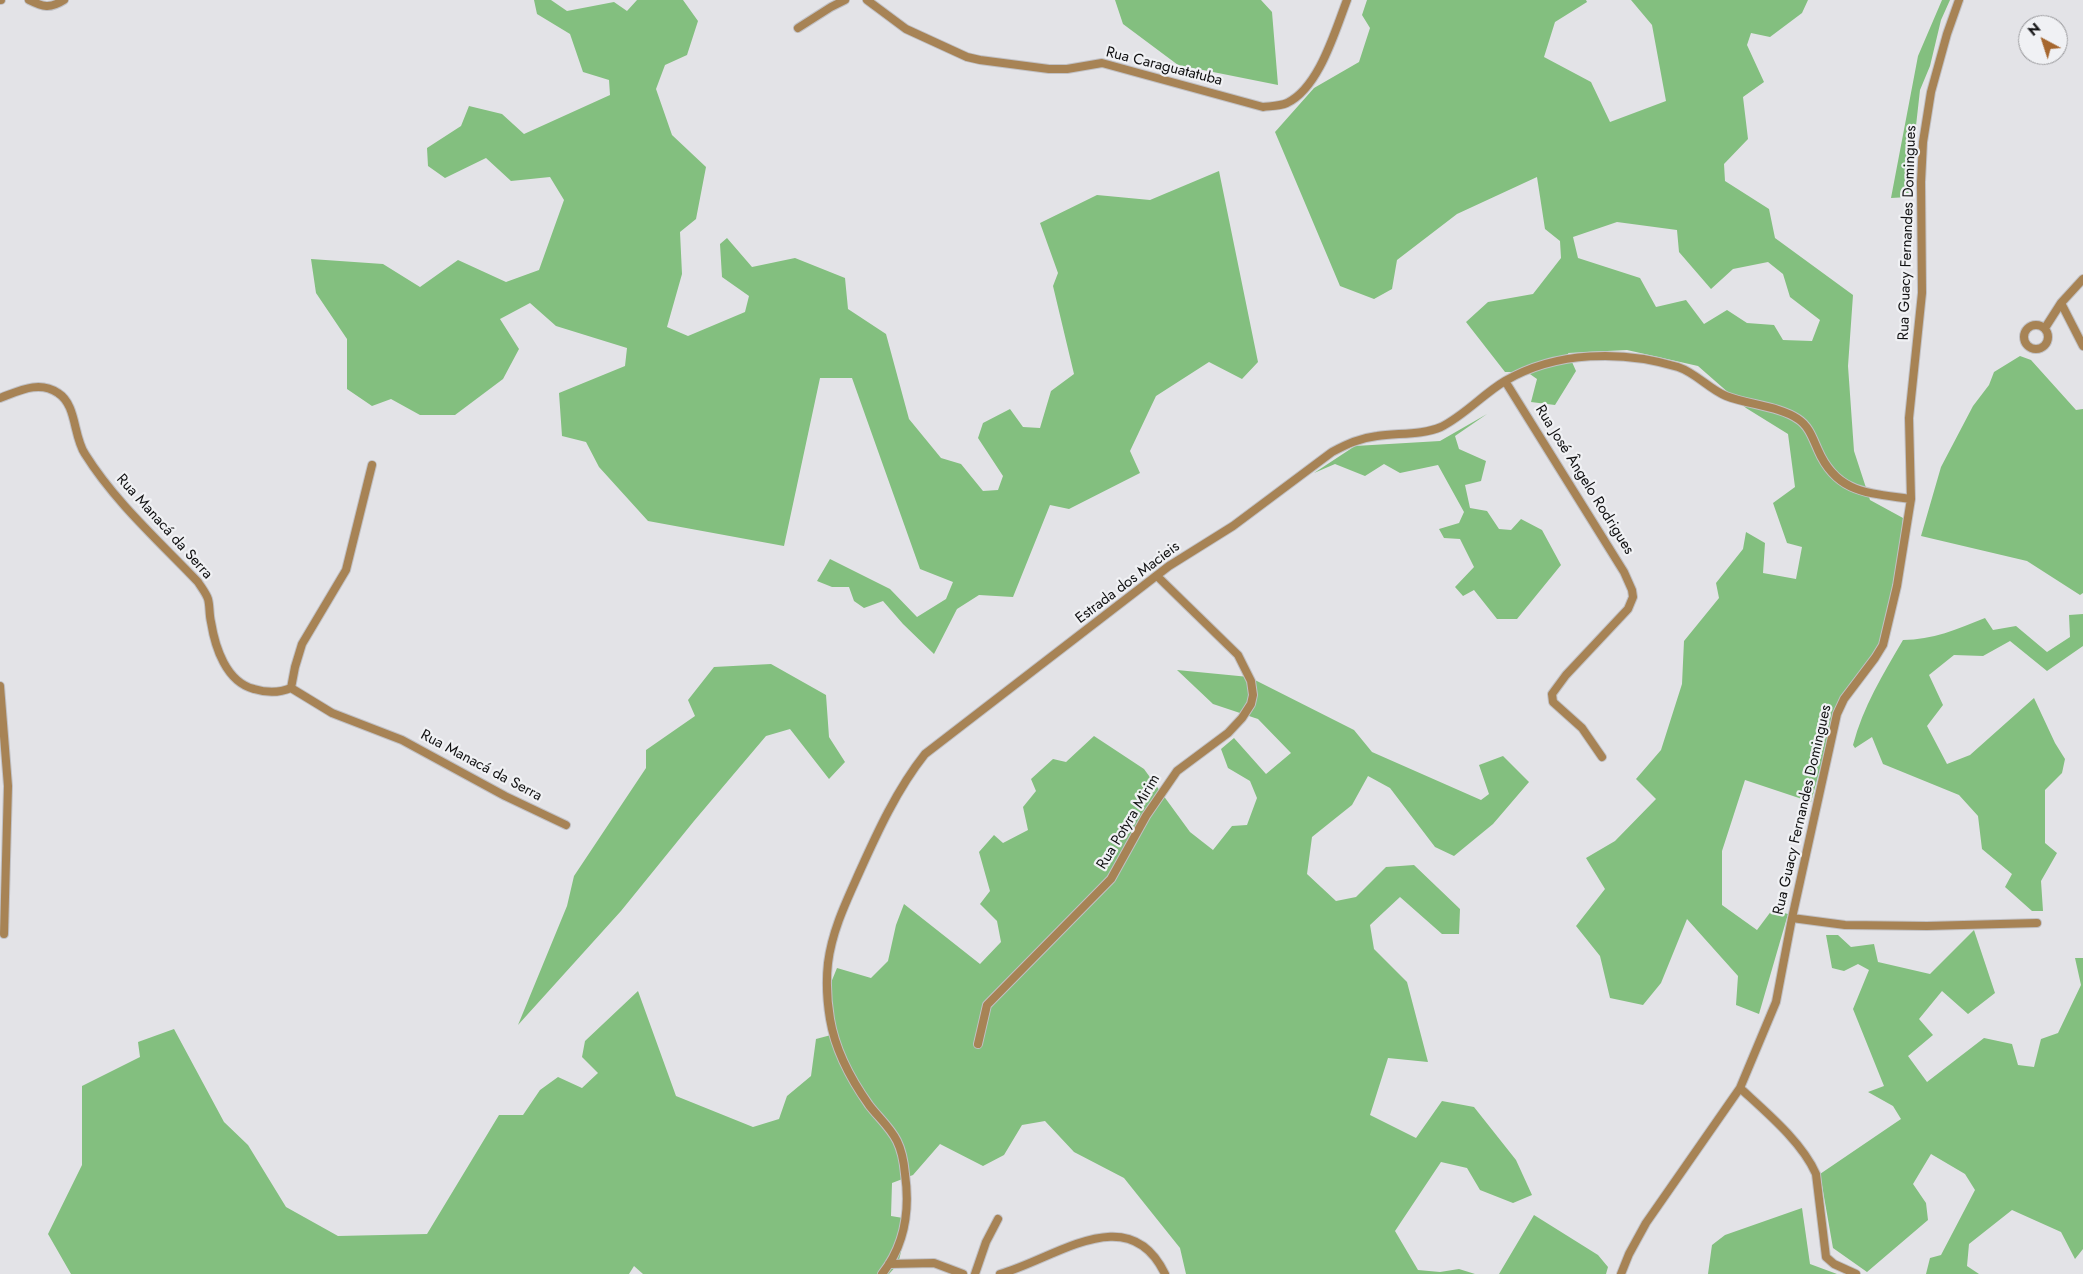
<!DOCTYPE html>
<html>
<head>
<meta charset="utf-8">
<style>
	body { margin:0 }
	#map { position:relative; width:2083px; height:1274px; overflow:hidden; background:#e3e3e7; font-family:Jost,sans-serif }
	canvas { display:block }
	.north { position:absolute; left:2018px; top:15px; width:50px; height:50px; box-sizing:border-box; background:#f0f1f4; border:1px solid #97979a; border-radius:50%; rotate:320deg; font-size:14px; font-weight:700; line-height:20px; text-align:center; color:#111112 }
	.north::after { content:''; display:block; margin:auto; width:18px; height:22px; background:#a6672f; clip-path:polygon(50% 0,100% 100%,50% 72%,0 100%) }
</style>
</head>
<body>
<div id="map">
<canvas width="2083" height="1274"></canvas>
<div class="north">N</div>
</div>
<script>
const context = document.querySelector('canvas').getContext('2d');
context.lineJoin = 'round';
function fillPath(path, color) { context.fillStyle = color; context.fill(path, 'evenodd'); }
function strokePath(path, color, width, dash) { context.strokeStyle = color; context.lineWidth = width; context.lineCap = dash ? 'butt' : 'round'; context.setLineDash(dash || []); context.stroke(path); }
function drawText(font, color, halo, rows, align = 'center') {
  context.font = font + ' Jost,sans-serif'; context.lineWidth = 4.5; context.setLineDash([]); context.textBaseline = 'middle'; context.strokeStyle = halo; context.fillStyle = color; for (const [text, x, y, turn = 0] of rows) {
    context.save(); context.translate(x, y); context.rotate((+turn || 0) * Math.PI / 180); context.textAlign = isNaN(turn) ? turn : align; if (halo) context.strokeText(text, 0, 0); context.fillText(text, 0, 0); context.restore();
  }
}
fillPath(new Path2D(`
	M534,0H551L567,11L614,2L627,11L637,0H683L698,21L687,55L665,65L656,89L672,135L706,167L696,219L680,232L682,274L667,327L688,336L745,312L749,296L722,277L720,244L727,238L752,267L795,258L845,278L848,309L886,334L909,419L941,458L961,464L983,491L998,490L1003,476L978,438L983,423L1010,409L1023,427L1040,428L1051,391L1074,374L1053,286L1058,273L1040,223L1097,195L1150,200L1219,171L1258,362L1242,379L1209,362L1156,396L1130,451L1140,473L1069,509L1050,505L1013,597L979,595L957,609L934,654L903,624L883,601L864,608L854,601L849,587H832L817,581L830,559L890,589L917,617L946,599L953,582L920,569L852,378H820L784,546L648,521L599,467L586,442L562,436L559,393L625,366L627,348L556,326L530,303L500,319L519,349L503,379L455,415H420L391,399L372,406L347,389V339L316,293L311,259L383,264L420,287L458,260L506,282L539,270L564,200L550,177L511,181L486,158L445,178L428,166L427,148L461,126L469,106L502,114L524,134L610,95L609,80L583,72L570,34L537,14Z
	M1115,0H1261L1272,12L1278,85L1178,65L1123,24Z
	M1367,0H1586L1587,2L1555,22L1544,57L1591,82L1610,122L1666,101L1652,25L1631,0H1808L1802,13L1770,37L1751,33L1747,45L1764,82L1743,97L1748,139L1724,164L1725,181L1769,209L1775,238L1853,295L1848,366L1854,451L1870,500L1903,518L1897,575L1880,648L1839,699L1811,802L1745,780L1722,851V905L1757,930L1772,910L1788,914L1759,1014L1736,1005L1738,976L1687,919L1661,983L1643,1005L1610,998L1600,956L1576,926L1605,889L1586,858L1615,841L1656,799L1636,779L1661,750L1682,684L1684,641L1719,598L1716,583L1743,549L1746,532L1765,543L1763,573L1796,579L1802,547L1787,543L1773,503L1795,487L1788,434L1746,408L1698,366L1627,350L1568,353L1576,371L1555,405L1531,402L1537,379L1527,372H1505L1466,322L1488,302L1533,294L1561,258L1560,241L1545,229L1537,177L1457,214L1397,260L1392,289L1374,299L1340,286L1275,132L1314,88L1359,62L1370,28L1362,15ZM1617,222L1677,230L1679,252L1711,289L1733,269L1768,262L1783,274L1790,297L1820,320L1812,341L1783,340L1774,325L1747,323L1727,310L1704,324L1686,300L1656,307L1640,278L1578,258L1573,237Z
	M1942,0H1950L1941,20L1930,66L1920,90L1908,197L1891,198L1918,56Z
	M2020,356L2031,360L2076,410L2083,409V593L2080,595L2027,561L1921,536L1941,467L1973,406L1989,385L1994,372Z
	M1487,414L1455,436L1459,449L1486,461L1481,481L1465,485L1470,508L1487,511L1499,529L1511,530L1521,519L1542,530L1561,565L1517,619H1497L1474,590L1463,596L1455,587L1474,567L1460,539L1444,538L1439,529L1459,523L1464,512L1438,465L1400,473L1384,464L1365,476L1335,464L1314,473L1355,446L1440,441Z
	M2083,614V646L2047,671L2010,641L1983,656L1954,655L1929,675L1943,705L1927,726L1947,764L1970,755L2034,698L2055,743L2065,759L2062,773L2045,790V843L2057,853L2041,881L2043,911H2032L2005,887L2012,874L1982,849L1978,816L1959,795L1883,764L1872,737L1855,748L1853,745C1863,707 1883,674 1903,640C1932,640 1958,629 1985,618L1993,630L2016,626L2047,652L2070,637L2069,615Z
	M771,664L826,695L829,737L845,762L829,779L790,729L766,736L694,821L621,911L518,1025L567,906L574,876L646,768V750L695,716L688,700L714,667Z
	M1177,670L1249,677L1354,730L1372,752L1481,800L1489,794L1479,765L1503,756L1529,782L1493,824L1454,856L1435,847L1390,788L1368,776L1352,805L1312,837L1307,874L1336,901L1356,897L1386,867L1414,865L1460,909L1459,934H1442L1400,897L1370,925L1374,949L1407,982L1428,1062L1388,1058L1370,1115L1416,1138L1442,1101L1474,1107L1516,1160L1532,1195L1513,1203L1480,1190L1467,1168L1441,1162L1395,1231L1418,1270L1440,1272L1459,1269L1475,1274H1186L1180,1248L1124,1178L1074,1152L1045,1121L1022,1125L1004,1155L983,1166L940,1144L913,1175L892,1183L891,1216L909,1219L898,1264L889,1274H643L634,1266L629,1274H71L48,1234L82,1165V1086L140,1057L138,1042L174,1029L224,1122L248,1145L286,1207L338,1236L427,1234L499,1115H523L540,1090L558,1077L582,1088L598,1073L582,1057L585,1041L638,991L676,1096L753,1127L779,1119L787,1096L811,1076L816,1039L831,1035L828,990L837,968L871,978L888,961L896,925L904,904L980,964L1001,942L997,921L980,904L990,891L979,852L994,835L1003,843L1028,830L1023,807L1036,791L1031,779L1053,759L1066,762L1094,736L1144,769L1190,832L1213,850L1232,826L1247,825L1257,798L1250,781L1228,768L1221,749L1234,738L1266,774L1291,753L1258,719L1213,704Z
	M1974,930L1995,993L1968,1014L1942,991L1919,1019L1933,1035L1908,1056L1927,1082L1984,1038L2012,1044L2018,1065L2034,1067L2041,1039L2058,1033L2081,985L2075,958H2083V1249L2075,1259L2061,1232L2012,1210L1969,1244L1967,1266L1979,1274H1926L1930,1258L1941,1255L1975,1190L1965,1174L1931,1154L1913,1184L1926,1203L1928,1220L1867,1272L1833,1248L1820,1174L1901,1119L1893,1106L1868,1092L1884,1086L1853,1009L1869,970L1858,964L1844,971L1832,968L1826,935H1838L1851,947L1874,944L1878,962L1930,974Z
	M1802,1208L1810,1264L1837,1274H1708L1712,1245L1725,1235Z
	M1534,1215L1598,1255L1608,1267L1606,1274H1499Z`), '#83bf7f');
const street = new Path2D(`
	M0,0H1
	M29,0C43,7 50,9 64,0
	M867,0L906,29L967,57L980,60L1049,69H1067L1102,63L1263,107C1271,106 1280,106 1287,103C1319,88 1335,31 1347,0
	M798,28L831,7L845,0
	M2061,303L2083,346
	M2024 337a12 12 0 1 1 24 0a12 12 0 1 1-24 0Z
	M2045,328L2061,303L2083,279
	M1505,381L1624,572L1632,590L1633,597L1628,609L1566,675L1552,694L1553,702L1582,728L1602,757
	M0,398C19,391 39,380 58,393C77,405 73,436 85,454C115,502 159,541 198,582C201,587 206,593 208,599C210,606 209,614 211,622C215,647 226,682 254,689C267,693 279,693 291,688L332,713L402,740L505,796L566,825
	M0,686L8,786L4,934
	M291,688L295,667L302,644L346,570L372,465
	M1792,918L1845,925L1927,926L2037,923
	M978,1044L987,1005L1111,879L1146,816L1177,771L1228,733L1242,718L1251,704L1253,695L1251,681L1238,655L1157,576
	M1740,1088C1766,1112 1802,1142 1816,1174L1826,1257L1834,1264L1856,1274
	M889,1264L934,1263L963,1274
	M882,1274C905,1245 910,1209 905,1174C904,1163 902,1151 897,1141C890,1127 878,1117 869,1105C852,1081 835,1049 830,1019C827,1001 826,981 828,963C832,931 846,902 859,873C877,833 897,789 925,754L1169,566L1233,526L1332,452C1347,444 1360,438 1377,436C1397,433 1423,435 1441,427C1465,415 1483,394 1505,381C1556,351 1623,350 1678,367C1696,373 1709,389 1726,396C1749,405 1779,406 1798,419C1809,426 1813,439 1818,450C1837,494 1869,493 1911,499
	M975,1274L986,1242L998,1219
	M1000,1274C1055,1259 1129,1198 1165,1274
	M1621,1274L1629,1254L1646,1223L1740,1088L1776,1002L1792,918L1837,714L1844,699L1875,658L1883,645L1897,586L1911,499L1909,418L1922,293L1921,182L1923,142L1931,92L1947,34L1959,0`);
strokePath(street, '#c1c1c5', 10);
strokePath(street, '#a78355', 8);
drawText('15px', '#111112', '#f0f1f4', [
	["Rua Caraguatatuba",1164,67,14],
	["Rua Guacy Fernandes Domingues",1908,233,-88],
	["Rua José Ângelo Rodrigues",1584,480,58],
	["Rua Manacá da Serra",164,527,48],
	["Estrada dos Macieis",1128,583,-37],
	["Rua Manacá da Serra",481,766,28],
	["Rua Guacy Fernandes Domingues",1803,810,-77],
	["Rua Potyra Mirim",1129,822,-59]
]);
</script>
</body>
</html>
